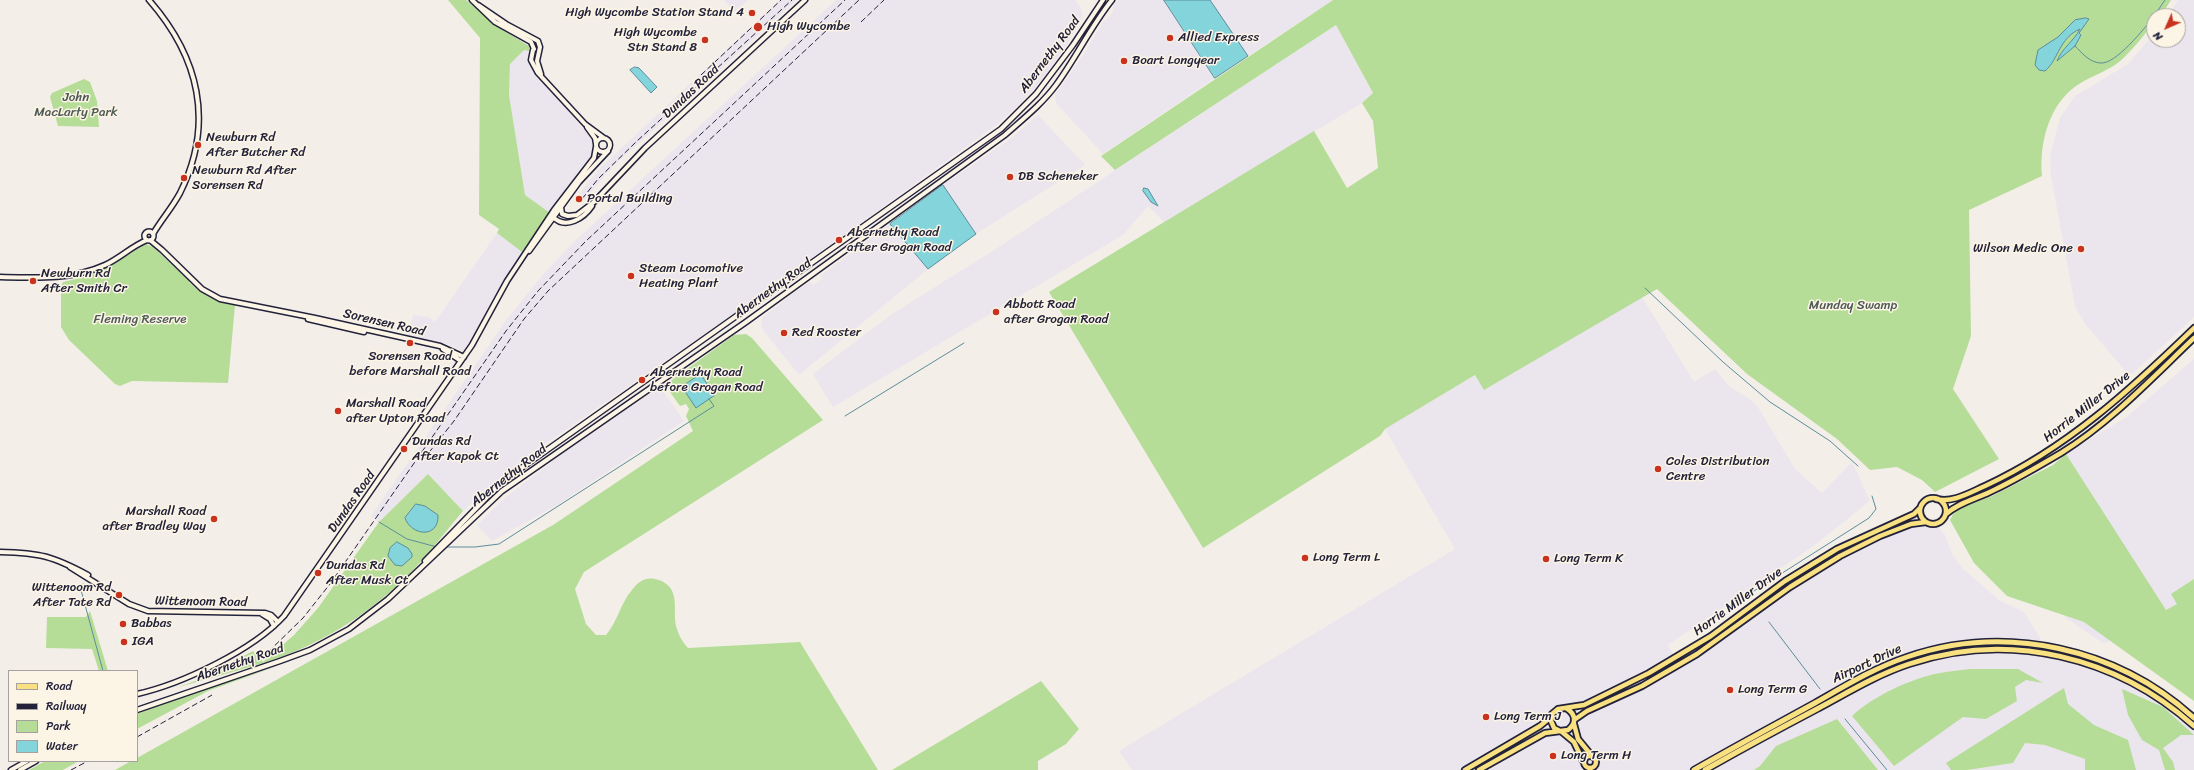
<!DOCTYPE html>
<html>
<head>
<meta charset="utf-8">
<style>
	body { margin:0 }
	#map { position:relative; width:2194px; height:770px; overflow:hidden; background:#f4eee9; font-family:Sriracha,sans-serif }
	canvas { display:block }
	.legend { position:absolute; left:8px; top:670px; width:130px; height:92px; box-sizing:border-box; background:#fcf5e5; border:1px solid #a5a1a1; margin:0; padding:5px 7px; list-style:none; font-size:12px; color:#22223b }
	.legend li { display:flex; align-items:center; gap:8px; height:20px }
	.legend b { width:20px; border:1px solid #a5a1a1 }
	.north { position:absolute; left:2146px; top:8px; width:40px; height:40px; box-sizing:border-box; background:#fcf5e5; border:1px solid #a5a1a1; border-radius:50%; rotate:225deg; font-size:11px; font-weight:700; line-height:16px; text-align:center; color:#22223b }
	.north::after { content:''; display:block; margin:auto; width:14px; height:18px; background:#c8321e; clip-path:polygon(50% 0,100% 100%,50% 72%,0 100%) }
</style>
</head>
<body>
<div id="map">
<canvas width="2194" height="770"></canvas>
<ul class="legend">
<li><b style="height:5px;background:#f9e181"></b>Road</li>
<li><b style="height:5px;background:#22223b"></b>Railway</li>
<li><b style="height:11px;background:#b6dd98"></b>Park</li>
<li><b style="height:11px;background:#83d5db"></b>Water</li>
</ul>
<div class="north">N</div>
</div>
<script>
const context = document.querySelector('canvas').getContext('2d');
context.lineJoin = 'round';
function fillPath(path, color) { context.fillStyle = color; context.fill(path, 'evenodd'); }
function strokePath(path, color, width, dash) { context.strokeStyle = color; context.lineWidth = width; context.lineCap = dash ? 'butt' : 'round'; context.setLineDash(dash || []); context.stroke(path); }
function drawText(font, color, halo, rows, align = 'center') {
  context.font = font + ' Sriracha,sans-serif'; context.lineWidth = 3; context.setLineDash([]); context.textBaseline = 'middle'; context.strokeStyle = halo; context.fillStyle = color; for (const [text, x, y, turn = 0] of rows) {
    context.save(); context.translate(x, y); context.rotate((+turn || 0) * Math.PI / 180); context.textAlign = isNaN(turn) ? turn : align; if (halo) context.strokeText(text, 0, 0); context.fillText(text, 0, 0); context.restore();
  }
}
fillPath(new Path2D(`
	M724,0H748L734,12Z
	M780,0H797L610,169L585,200L579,194L599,169Z
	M836,0H1075L1081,8L1083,16L1069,41L1041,81L1020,104L995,126L752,301L542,446L463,511L428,474L379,522L371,516L507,319L545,272L576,240Z
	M1118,0H1164L1215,78L1103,154L1056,103L1055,95L1084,54L1104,20L1106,21L1113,12V7Z
	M1210,0H1333L1248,56Z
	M2178,0H2194V317L2133,373L2128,374L2085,324L2075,306L2051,176L2050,156L2060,118L2075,96L2128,64L2154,34V40H2178V16H2169Z
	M1336,25L1373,93L1362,103L1164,222L1148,206L1123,235L833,407L813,374L892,314L1005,243Z
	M524,50L529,51L528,62L532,68L589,136L594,145L592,155L550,213L525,196L509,95L510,64Z
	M1038,115L1085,165L976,234L943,185L1010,139Z
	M890,224L928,269L799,375L763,330L761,324L762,318L795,292L810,282L813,285L822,279L820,276Z
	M497,233L522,252L491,301L467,349L463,351L444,343L408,336L413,315L428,317L435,322Z
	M1642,297L1694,382L1715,369L1728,385L1756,404L1795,469L1822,493L1852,462L1870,501L1812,547L1668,645L1674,656L1708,634L1805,565L1839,544L1920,508L1923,520L1937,526L1945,535L1953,556L1963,569L1999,600L2024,612L2049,653L2062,656L2140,686L2194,726V770H1132L1119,751L1455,549L1385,429L1475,375L1485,389Z
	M2194,359V615L2123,638L2103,643L2066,618L2040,568L2109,523L2066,454L2128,416Z
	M660,387L684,421L557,505L492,541L477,525L506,497L562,454Z`), '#ebe5ee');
fillPath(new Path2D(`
	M448,0H466L501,29L529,46V51L524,50L510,64L509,95L525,195L550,213L522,252L497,233L499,229L479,215L480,38Z
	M1333,0H2171L2161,16H2154V23C2143,36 2132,51 2119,62C2108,71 2091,76 2079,84C2049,103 2039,143 2042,176L1969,210L1971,336L1953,389L1999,459L1935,492L1922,480L1897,467L1870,470L1837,439L1747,374L1657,289L1484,390L1475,375L1385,429L1380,436L1203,548L1049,292L1314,131L1347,188L1378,168L1373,121L1362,103L1373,93L1336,25L1115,170L1101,156Z
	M84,79L90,82L97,101L99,127L58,126L50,97L52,93Z
	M146,244L153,247L186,278L187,276L191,280L189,282L199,291L212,294L209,296L235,305L228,383L132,381L120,386L115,384L69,340L61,327V286L63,282L88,276L105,269Z
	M746,334L752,338L823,420L584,572L575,589L586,624L596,635H606C618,621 621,602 632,590C638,582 645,577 655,579C677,584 675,600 675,618C675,628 681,641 688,648L800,642L878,770H115L131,761H137V758L553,525L693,431L686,416L689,409L686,404L680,406L665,385L734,335Z
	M2066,454L2166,610L2177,604L2171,594L2194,579V701L2084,622L2007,596L1974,563L1950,520L1955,510L1992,496L2053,465Z
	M428,474L463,511C440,538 418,569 390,592C370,609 348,625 325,637C280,662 226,673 176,688L195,681L253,651L263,662L294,635L318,608L379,522Z
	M90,611L108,671H99L92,649L46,648L47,617H86Z
	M277,666L208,691L137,729V714L176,698Z
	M1971,669H2018L2043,683L2026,680L2015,687L2017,701L1986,719L1963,717L1894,766L1852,716C1873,696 1912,678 1940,673C1950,671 1961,670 1971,669Z
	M1041,681L1079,729L1066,744L1038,761V770H892Z
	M2064,688L2068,704L2094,725L2128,740L2136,770H2085V759L2045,745L2025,743L2013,763L1967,770H1951L1946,763Z
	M2122,689L2163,707L2194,735H2181L2163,748L2173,762L2175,770H2165L2159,750L2142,740L2128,715Z
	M1837,719L1878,770H1754L1760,766L1776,746Z
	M45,761H79L63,770H29Z`), '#b6dd98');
const water = new Path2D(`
	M1164,0H1210L1248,56L1215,78Z
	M2086,18L2089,19L2079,33L2081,35L2075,46L2057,61C2062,48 2074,41 2080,29C2059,38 2059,59 2045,71L2039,70L2035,65L2038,50L2058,37L2075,20Z
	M635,67L639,68L657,87L651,93L630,70Z
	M943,185L976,234L928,269L890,224Z
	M1144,188L1148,189L1158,206L1151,202L1143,191Z
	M699,375H701L715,395L696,408L682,387Z
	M416,504L425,506L438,515C439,539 411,536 405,518Z
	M397,542L408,548L412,554V557L402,566L395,565L388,556L390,548Z`);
fillPath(water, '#83d5db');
strokePath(water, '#5c8d9b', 1);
strokePath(new Path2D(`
	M2154,16L2165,0
	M2075,46C2082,53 2089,62 2100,63C2116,65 2144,28 2154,17
	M1645,288L1723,362L1770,402L1830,441L1858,466
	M845,416L964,343
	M379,522L407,539L437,547
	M446,547H475L499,544L714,406L709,399
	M83,584L81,590L103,671
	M1746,596L1869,518L1876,509L1872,496
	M1769,622L1820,689
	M1845,719L1887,770`), '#5c8d9b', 1);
const secondary = new Path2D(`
	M149,0C199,57 215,123 180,193C172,208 161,220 153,234
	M472,0L495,22L531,42L534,49
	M478,5L506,24L538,41L540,47L537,61L541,74
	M533,50L531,60L538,73L585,124L604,138
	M587,127L595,138L596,144
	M596 145a7 7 0 1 1 14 0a7 7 0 1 1-14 0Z
	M561,207L562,214L568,216L577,215L594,202L645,148L805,0
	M553,217C566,230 584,218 592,206
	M144.5 236a4.5 4.5 0 1 1 9 0a4.5 4.5 0 1 1-9 0Z
	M150,240L162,250L202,289L220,299L315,318L440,346L464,357
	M529,251L579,182L608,151
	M0,277C36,278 72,280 105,265C120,258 132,246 147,240
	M308,319L364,332
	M443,349L461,361
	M0,552C41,553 52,556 88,575
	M425,561L488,496L513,474L1001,129L1036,94L1073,45L1103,0
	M70,567L129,604L148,611L265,613L271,615L278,622
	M262,614L270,619L274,626
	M137,694C182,684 253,650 284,616L472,345L507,281L554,210L594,158L596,147
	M137,710L280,661L310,650L349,629L388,599L502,491L746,322L1005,135C1023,119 1042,104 1056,85C1076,58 1091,26 1112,0
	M11,770L27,761
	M20,770L36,761`);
const primary = new Path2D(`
	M1920 511a13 13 0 1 1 26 0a13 13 0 1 1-26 0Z
	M1936,499C1953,503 1969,493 1985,486C2067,448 2130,390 2194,328
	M1946,514C1959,502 1979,498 1994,490C2017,479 2039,466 2061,453C2111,422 2152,378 2194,338
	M1574,720L1587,711L1642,686L1697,654L1790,587L1840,556L1880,536L1911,524L1926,522
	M1574,724L1578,739L1592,756
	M1560,731L1554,728L1551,721L1552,714L1558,709L1584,705L1649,673L1711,636L1785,581L1837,549L1914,514L1920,508
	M1562,732L1574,742L1583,761
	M1584 762a6 6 0 1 1 12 0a6 6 0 1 1-12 0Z
	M1465,770L1540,726L1551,717
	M1479,770L1545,733L1568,730C1577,723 1576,714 1566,708`);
const highway = new Path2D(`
	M1694,770C1734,747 1775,725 1815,703C1845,686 1874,668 1907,657C2006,623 2117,648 2194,718
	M1705,770C1742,749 1779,729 1817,709C1847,693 1876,675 1909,664C2009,630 2117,657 2194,726`);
strokePath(secondary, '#22223b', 7);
strokePath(primary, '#22223b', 8);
strokePath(highway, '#22223b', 8);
strokePath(secondary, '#fcf5e5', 4);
strokePath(primary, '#f9e181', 4.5);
strokePath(highway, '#f9e181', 5);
strokePath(new Path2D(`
	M861,22L884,0
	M701,75L781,0
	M582,199L598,179L637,141L792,0
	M423,460L454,421L524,319L548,291L859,0
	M262,658L303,618L330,584L506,331L538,291L586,241L845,0
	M137,737L212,695
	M71,770L88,761`), '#22223b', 1, [6, 3]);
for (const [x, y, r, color] of [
	[752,13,4,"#c8321e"],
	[758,27,5,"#c8321e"],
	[1170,38,4,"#c8321e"],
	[705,40,4,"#c8321e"],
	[1124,61,4,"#c8321e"],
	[198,145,4,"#c8321e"],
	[1010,177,4,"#c8321e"],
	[184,178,4,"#c8321e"],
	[579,199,4,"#c8321e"],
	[839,240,4,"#c8321e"],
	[2081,249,4,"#c8321e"],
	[631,276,4,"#c8321e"],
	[33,281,4,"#c8321e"],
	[996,312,4,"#c8321e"],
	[784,333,4,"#c8321e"],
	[410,343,4,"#c8321e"],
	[642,380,4,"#c8321e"],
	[338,411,4,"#c8321e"],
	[404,449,4,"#c8321e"],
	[1658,469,4,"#c8321e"],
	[214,519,4,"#c8321e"],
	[1305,558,4,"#c8321e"],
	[1546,559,4,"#c8321e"],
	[318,573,4,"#c8321e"],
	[119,595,4,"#c8321e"],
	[123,624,4,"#c8321e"],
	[124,642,4,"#c8321e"],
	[1730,690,4,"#c8321e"],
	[1486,717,4,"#c8321e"],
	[1553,756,4,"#c8321e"]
]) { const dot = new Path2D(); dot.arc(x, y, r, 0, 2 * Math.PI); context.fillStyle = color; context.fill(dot); strokePath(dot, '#fcf5e5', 1.5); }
drawText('13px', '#22223b', '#fcf5e5', [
	["High Wycombe Station Stand 4",744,13,"right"],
	["High Wycombe",767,27],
	["High Wycombe",697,33,"right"],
	["Stn Stand 8",697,48,"right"],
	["Allied Express",1178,38],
	["Boart Longyear",1132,61],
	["Newburn Rd",206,138],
	["After Butcher Rd",206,153],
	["Newburn Rd After",192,171],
	["Sorensen Rd",192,186],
	["DB Scheneker",1018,177],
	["Portal Building",587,199],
	["Abernethy Road",847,233],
	["after Grogan Road",847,248],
	["Wilson Medic One",2073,249,"right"],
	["Steam Locomotive",639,269],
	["Heating Plant",639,284],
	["Newburn Rd",41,274],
	["After Smith Cr",41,289],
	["Abbott Road",1004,305],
	["after Grogan Road",1004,320],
	["Red Rooster",792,333],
	["Sorensen Road",410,357,"center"],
	["before Marshall Road",410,372,"center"],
	["Abernethy Road",650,373],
	["before Grogan Road",650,388],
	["Marshall Road",346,404],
	["after Upton Road",346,419],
	["Dundas Rd",412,442],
	["After Kapok Ct",412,457],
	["Coles Distribution",1666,462],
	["Centre",1666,477],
	["Marshall Road",206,512,"right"],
	["after Bradley Way",206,527,"right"],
	["Long Term L",1313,558],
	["Long Term K",1554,559],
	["Dundas Rd",326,566],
	["After Musk Ct",326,581],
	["Wittenoom Rd",111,588,"right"],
	["After Tate Rd",111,603,"right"],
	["Babbas",131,624],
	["IGA",132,642],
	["Long Term G",1738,690],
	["Long Term J",1494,717],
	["Long Term H",1561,756]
], 'left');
drawText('13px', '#22223b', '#fcf5e5', [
	["Abernethy Road",1050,55,-53],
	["Dundas Road",691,92,-43],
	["Abernethy Road",773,289,-36],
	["Sorensen Road",384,323,13],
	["Horrie Miller Drive",2087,407,-38],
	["Abernethy Road",509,476,-38],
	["Dundas Road",352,502,-55],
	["Wittenoom Road",201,602,1],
	["Horrie Miller Drive",1738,602,-36],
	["Abernethy Road",240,663,-19],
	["Airport Drive",1867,664,-25]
]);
drawText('13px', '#4e5a57', '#fcf5e5', [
	["John",76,98],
	["MacLarty Park",76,113],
	["Munday Swamp",1853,306],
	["Fleming Reserve",140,320]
]);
</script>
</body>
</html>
